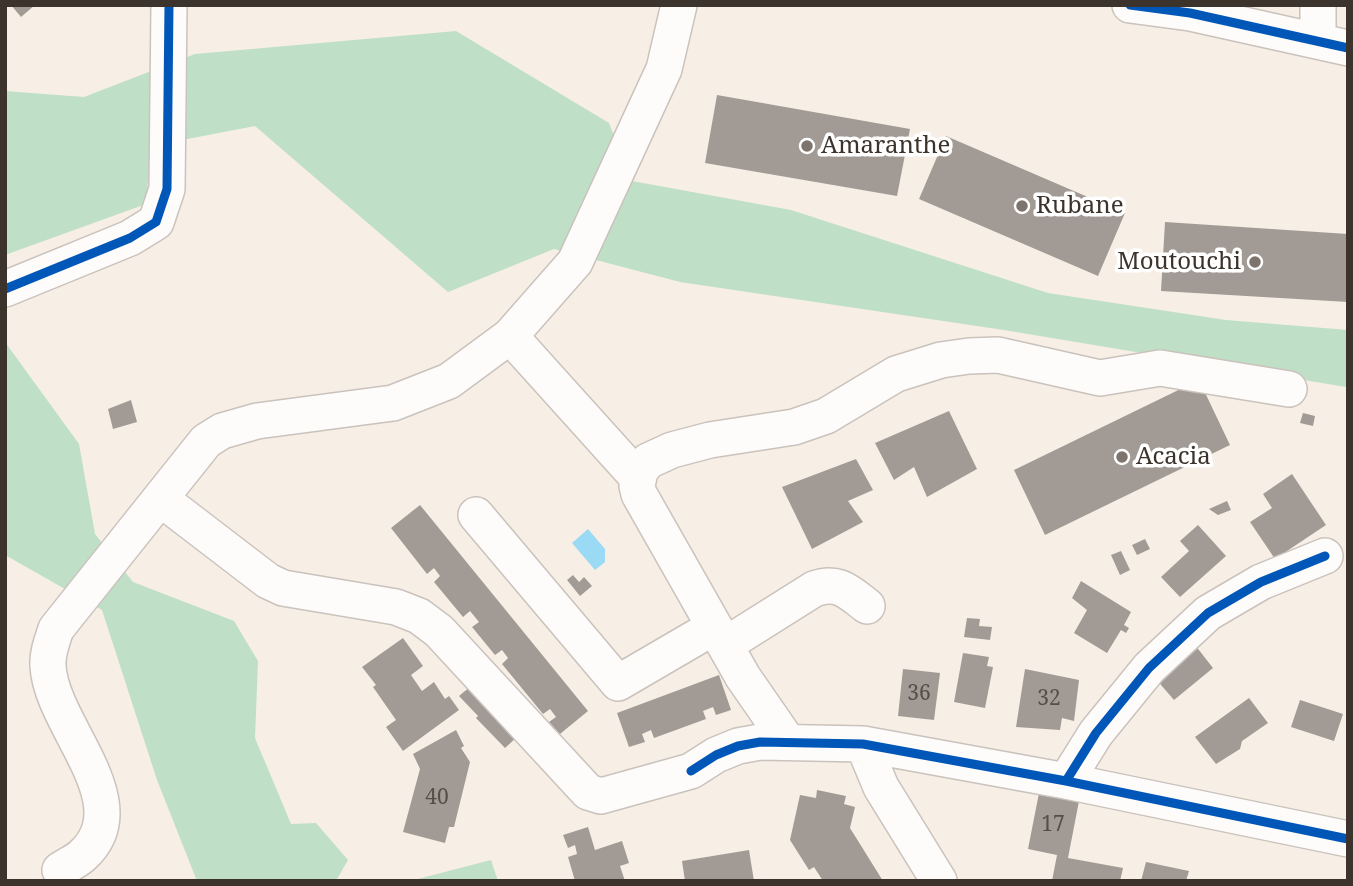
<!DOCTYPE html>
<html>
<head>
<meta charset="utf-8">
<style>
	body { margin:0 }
	#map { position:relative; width:1353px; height:886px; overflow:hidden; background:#f7eee6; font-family:"Noto Serif",serif }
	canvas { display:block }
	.frame { position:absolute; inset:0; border:7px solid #3b332c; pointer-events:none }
</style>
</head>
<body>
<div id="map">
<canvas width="1353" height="886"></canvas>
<div class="frame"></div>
</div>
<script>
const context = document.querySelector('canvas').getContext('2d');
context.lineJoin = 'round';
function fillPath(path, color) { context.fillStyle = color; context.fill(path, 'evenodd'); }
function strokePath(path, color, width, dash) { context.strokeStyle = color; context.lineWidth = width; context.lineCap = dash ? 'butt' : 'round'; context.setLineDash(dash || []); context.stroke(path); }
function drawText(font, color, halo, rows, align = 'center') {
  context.font = font + ' "Noto Serif",serif'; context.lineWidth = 7; context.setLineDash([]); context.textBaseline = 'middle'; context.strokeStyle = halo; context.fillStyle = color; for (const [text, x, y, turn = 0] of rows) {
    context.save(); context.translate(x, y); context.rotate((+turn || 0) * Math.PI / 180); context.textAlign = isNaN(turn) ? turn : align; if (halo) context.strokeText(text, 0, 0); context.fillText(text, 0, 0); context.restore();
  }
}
fillPath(new Path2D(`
	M456,31L609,123L632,181L791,210L1048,293L1226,320L1348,330V382L1346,387L1004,330L680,282L554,249L448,292L255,126L151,146L146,204L5,255V91L84,97L195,54Z
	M5,342L79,444L95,534L133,582L234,621L258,661L255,738L291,824L316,823L348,860L336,881H197L157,780L102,610L5,555Z
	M491,860L498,881H410Z`), '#bfe0c6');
fillPath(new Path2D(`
	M588,529L605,549V562L595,570L572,543Z`), '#9bdaf4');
fillPath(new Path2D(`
	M11,5H35L21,17Z
	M717,95L910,129L897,196L705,163Z
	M946,136L1125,213L1098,276L919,199Z
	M1165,222L1348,234V302L1161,291Z
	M1199,380L1230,445L1045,535L1014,470Z
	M131,400L137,422L113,429L108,409Z
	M949,411L977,469L927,497L914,467L894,480L875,443Z
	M1303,413L1315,416L1313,426L1300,423Z
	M856,459L873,490L848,501L863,522L812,549L782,487Z
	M1292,474L1326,525L1275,559L1250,522L1272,508L1263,494Z
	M1227,501L1231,510L1218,515L1209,509Z
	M420,505L588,711L560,734L549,722L556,717L550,709L543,714L502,664L508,658L502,650L495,655L472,627L479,622L470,611L463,617L434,582L440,576L434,568L427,574L391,528Z
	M1198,525L1226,556L1180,597L1161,577L1189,551L1180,541Z
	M1145,539L1150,549L1137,555L1132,545Z
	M1121,551L1130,570L1120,575L1111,555Z
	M573,575L579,582L584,577L592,586L580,596L567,580Z
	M1081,581L1131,612L1124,625L1129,628L1126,633L1121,630L1107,653L1074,633L1087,610L1072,598Z
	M967,618L980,619L979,626L992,627L990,640L964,637Z
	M403,638L423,666L411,675L422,691L434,682L445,699L449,696L459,710L403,751L386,727L396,720L373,687L376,685L362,667Z
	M1195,645L1213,668L1174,700L1155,678Z
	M963,653L989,657L987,666L993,667L985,708L954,702Z
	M903,669L940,673L934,720L898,716Z
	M1025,669L1079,680L1074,721L1062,718L1060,730L1016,727Z
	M719,675L731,710L716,715L713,707L703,711L706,719L654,738L651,730L642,734L645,742L629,747L617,713Z
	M471,686L517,737L505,748L476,718L478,716L459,696Z
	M1249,698L1268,723L1242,741L1240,749L1216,764L1195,737Z
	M1300,700L1343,714L1334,741L1291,727Z
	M456,730L464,746L461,748L470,762L454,827H449L445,843L403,832L420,769L413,754Z
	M817,790L846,796L844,804L855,807L850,828L883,881H823L814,867L809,870L790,840L800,795L816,798Z
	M1039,793L1079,801L1068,858L1123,868L1120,881H1052L1057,855L1028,849Z
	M588,827L595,850L622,841L629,863L620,866L625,881H575L568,857L577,854L575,845L568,848L563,835Z
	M749,850L754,881H685L682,861Z
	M1146,862L1189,871L1186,881H1141Z`), '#a29b95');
const minor = new Path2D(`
	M1130,5L1190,13L1348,48
	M1318,40V5
	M5,289L130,238L156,222L167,189L169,5
	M510,336L638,478
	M161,499L268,581L283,588L396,607L419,616L439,631L588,792L601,796L691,771L716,755L738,746L760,742L863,744L1066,781L1348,839
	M476,515L618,683L714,627
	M725,645L814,589C838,580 849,592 867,606
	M788,742L743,677L639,494L637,486L640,471L648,461L672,450L710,440L794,427L826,416L896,374L941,360L969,356L998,355L1100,378L1160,368L1289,389
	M863,744L881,787L939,881
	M1066,781L1096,733L1149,668L1208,613L1261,582L1325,556
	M60,870C67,865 77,861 83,855C140,802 51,726 48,666C47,654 52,641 56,629L206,441L222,431L257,421L393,403L449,381L510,336L575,262L664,69L679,5`);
strokePath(minor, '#cac2bc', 38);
strokePath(minor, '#fefcfb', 35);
strokePath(new Path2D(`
	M1130,5L1190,13L1348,48
	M5,289L130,238L156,222L167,189L169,5
	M691,771L716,755L738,746L760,742L863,744L1066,781L1348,839
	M1066,781L1096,733L1149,668L1208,613L1261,582L1325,556`), '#0057b8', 9);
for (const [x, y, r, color] of [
	[807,146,7,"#7d746d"],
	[1022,206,7,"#7d746d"],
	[1255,262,7,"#7d746d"],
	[1122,457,7,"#7d746d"]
]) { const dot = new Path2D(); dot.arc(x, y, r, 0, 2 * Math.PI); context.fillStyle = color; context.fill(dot); strokePath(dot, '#fff', 2.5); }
drawText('21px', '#554d46', null, [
	["36",919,694],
	["32",1049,699],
	["40",437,798],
	["17",1053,825]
]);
drawText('24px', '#3b332c', '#fff', [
	["Amaranthe",821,146],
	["Rubane",1036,206],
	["Moutouchi",1241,262,"right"],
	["Acacia",1136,457]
], 'left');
</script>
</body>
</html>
